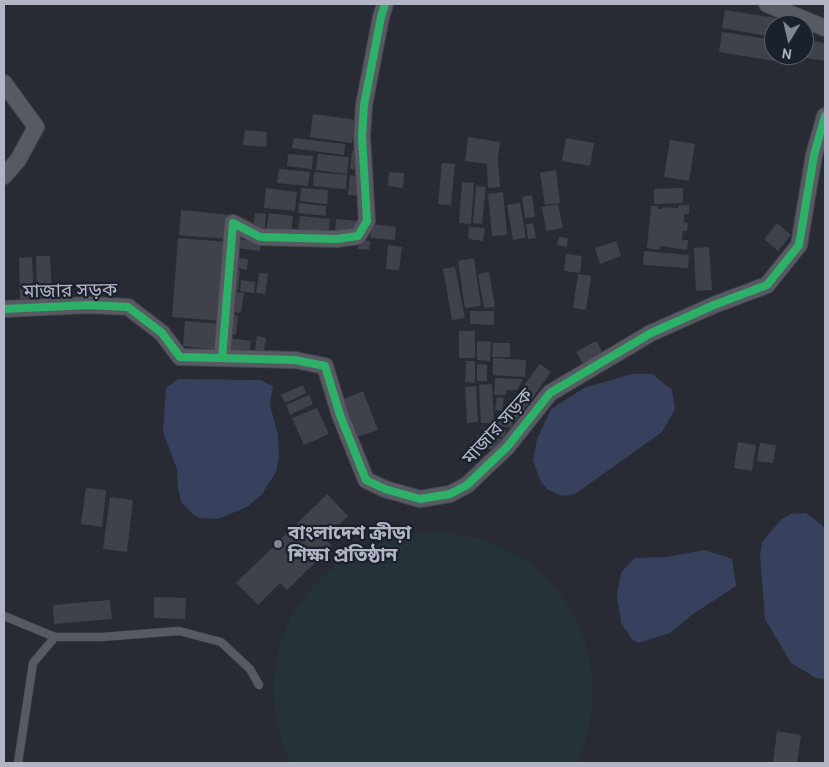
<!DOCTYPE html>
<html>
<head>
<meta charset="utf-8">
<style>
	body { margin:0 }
	#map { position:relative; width:829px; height:767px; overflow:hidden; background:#282b33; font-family:Cabin,sans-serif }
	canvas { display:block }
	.frame { position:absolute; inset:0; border:5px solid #b1b5c5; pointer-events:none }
	.north { position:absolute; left:764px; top:15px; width:50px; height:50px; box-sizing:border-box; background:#1b202d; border:1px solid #575c6a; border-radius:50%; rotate:189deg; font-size:14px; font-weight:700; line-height:20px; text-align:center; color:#b1b5c5 }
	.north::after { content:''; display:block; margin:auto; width:18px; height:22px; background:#818592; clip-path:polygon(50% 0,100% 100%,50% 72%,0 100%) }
</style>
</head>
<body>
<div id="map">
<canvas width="829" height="767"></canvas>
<div class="frame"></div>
<div class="north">N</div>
</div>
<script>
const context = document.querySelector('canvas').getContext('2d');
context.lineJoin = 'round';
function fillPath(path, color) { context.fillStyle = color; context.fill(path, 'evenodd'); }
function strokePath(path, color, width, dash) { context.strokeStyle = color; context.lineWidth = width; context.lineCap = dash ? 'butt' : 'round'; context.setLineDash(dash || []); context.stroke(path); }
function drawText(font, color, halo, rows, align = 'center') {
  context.font = font + ' Cabin,"Noto Sans Bengali",sans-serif'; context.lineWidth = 4.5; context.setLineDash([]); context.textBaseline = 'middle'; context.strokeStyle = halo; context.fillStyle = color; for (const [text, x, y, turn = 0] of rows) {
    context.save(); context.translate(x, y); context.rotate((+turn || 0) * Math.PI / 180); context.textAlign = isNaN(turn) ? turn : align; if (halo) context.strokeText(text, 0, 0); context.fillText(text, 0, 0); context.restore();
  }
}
fillPath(new Path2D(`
	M435,532C454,534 473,536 491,543C581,577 616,678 577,763H290C240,649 311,538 435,532Z`), '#253338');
fillPath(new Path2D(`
	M632,374H652L672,390L675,409L662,432L575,494L562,496L547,489L540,480L533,460L537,439L551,409L584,388Z
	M178,379L261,380L273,386L270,405L278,435L279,456L276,472L262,494L247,507L218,519L200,518L193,514L181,502L178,488L177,469L163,432L166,388Z
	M806,513L822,525L825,530V679L816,678L791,663L765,619L760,556L762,542L781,520L790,514Z
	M705,550L732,559L736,586L693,614L670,633L638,643L632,639L621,623L617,595L621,573L634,558L666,557Z`), '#37415d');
fillPath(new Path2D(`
	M725,10L802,22L801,25H774V37L722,28Z
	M722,32L774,40V55H796L794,64L719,52Z
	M804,40L825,43V61L799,57L800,55H804Z
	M313,114L356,120L352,143L310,137Z
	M245,130L267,132L266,147L243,145Z
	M468,137L500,142L498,159L500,187L488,188L487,164L465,161Z
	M294,138L345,144L344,155L292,148Z
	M566,138L594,143L590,166L562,161Z
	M670,140L695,144L689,181L664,177Z
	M352,151L361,152L359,170L350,169Z
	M288,154L313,156L312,169L287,166Z
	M318,154L349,157L347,174L316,170Z
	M442,163L455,164L451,205L438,204Z
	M279,169L310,172L308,186L277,183Z
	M556,170L560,203L545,205L540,173Z
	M314,172L347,175L346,189L313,186Z
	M389,172L404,173L403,188L388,186Z
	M350,175L362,177L360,196L348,195Z
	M462,182L474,183L471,224L459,223Z
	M476,186L486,187L482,224L473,223Z
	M266,188L297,192L295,211L264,208Z
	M301,188L328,190L327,204L300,201Z
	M683,188V203L654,204V189Z
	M503,192L507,235L492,236L488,194Z
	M532,195L535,217L525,218L522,197Z
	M299,203L326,206V216L298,213Z
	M520,203L526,238L513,240L507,205Z
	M558,204L563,228L546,231L542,207Z
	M679,205H689V214H684V222L688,223L687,231H683L682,240H688L687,250L660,246L659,250L647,248L651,206H658V209H663V207L678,208Z
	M181,210L230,215L228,239L179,235Z
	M255,213L266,214L264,234L252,232Z
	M269,213L293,216L291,235L266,231Z
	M300,216L330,219L328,234L298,231Z
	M336,219L356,221L355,233L335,231Z
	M533,223L536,238L528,239L526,224Z
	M777,223L791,235L778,251L764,239Z
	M372,224L396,227L395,240L370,238Z
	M469,227L485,228L483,241L468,239Z
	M559,237L568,238L567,247L557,245Z
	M178,238L229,242L223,321L172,317Z
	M238,239L261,242L260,251L237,248Z
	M359,240L370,241L369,250L358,249Z
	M616,241L621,256L600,264L595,248Z
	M388,245L402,247L399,270L386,269Z
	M709,247L712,290L696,291L694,248Z
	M644,251L689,255L688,268L643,265Z
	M566,254L582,256L580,273L564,271Z
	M36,256H50L52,297H37Z
	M32,257L34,299L20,300L19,258Z
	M232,257L248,259L247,270L231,267Z
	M474,258L481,306L465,308L458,261Z
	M455,267L465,318L452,320L443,269Z
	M232,269L240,270L238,290L229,288Z
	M489,272L495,307L484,308L478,274Z
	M259,273L268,274L265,294L256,293Z
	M578,274L591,276L586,310L573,308Z
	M241,280L255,282L254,293L240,291Z
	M231,292L244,293L241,313L228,311Z
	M470,311H494V325L470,324Z
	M229,314L238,316L236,335L226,334Z
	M185,321L223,324L221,350L183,346Z
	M459,331H475V358H459Z
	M257,336L266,338L264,351L255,350Z
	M228,338L251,341L249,353L226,350Z
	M477,341L491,342L490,361L477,360Z
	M596,341L604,354L584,366L576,352Z
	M493,343H510V357H492Z
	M493,358L526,360L525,377L493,375Z
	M466,361H475V383L465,382Z
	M477,364L487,365V381H477Z
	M540,364L551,372L516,421L504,412Z
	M495,378L523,379L517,390H506V395H494Z
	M492,384L494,423H481L479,385Z
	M303,385L306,393L285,403L281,395Z
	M476,386L478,422L467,423L465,387Z
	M363,391L378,430L354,438L339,401Z
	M309,395L313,404L290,415L286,405Z
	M497,397L504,398L502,411L495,410Z
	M317,408L329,434L304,445L292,418Z
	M498,418L513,420L512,428L497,426Z
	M483,427L506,430L505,438L482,434Z
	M477,435L502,439L494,450L476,447Z
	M738,442L756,445L752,471L734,468Z
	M760,443L776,445L773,463L757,461Z
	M86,488L106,490L102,527L81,524Z
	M327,494L348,516L325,539L332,546L287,590L280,583L258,605L236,583Z
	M110,497L133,500L127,552L103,549Z
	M154,597L186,598L185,619L154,618Z
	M110,600L112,619L54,624L53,605Z
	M777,731L801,735L797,763H773Z`), '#3f424a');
const service = new Path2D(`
	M4,616L55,637
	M18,763L33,663L55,637H101L179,631L221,642L250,669L259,685`);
const minor = new Path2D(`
	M767,4L825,28
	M4,83L36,127L18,160L4,176
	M4,309L89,305L128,307L162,333L180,357L295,360L325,366L340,415L366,480L385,489L420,499L450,494L467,485L507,447L550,393L651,333L714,305L767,285L799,245L814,155L825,116
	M222,358L233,223L260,237L337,239L358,236L367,221L362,136L364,105L381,17L385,4`);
strokePath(service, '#44464c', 9);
strokePath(minor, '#44464c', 18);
strokePath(service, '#575a62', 8);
strokePath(minor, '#575a62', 16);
strokePath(new Path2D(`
	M4,309L89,305L128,307L162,333L180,357L295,360L325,366L340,415L366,480L385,489L420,499L450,494L467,485L507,447L550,393L651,333L714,305L767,285L799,245L814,155L825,116
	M222,358L233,223L260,237L337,239L358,236L367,221L362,136L364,105L381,17L385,4`), '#2db169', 8);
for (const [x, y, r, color] of [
	[278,544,5,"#818592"]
]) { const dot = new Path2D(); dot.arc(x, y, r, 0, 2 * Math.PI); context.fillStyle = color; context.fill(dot); strokePath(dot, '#1b202d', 2); }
drawText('19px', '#b1b5c5', '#1b202d', [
	["মাজার সড়ক",70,291,-1],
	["মাজার সড়ক",498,427,-48]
]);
drawText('bold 19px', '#b1b5c5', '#1b202d', [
	["বাংলাদেশ ক্রীড়া",288,533],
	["শিক্ষা প্রতিষ্ঠান",288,555]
], 'left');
</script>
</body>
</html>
